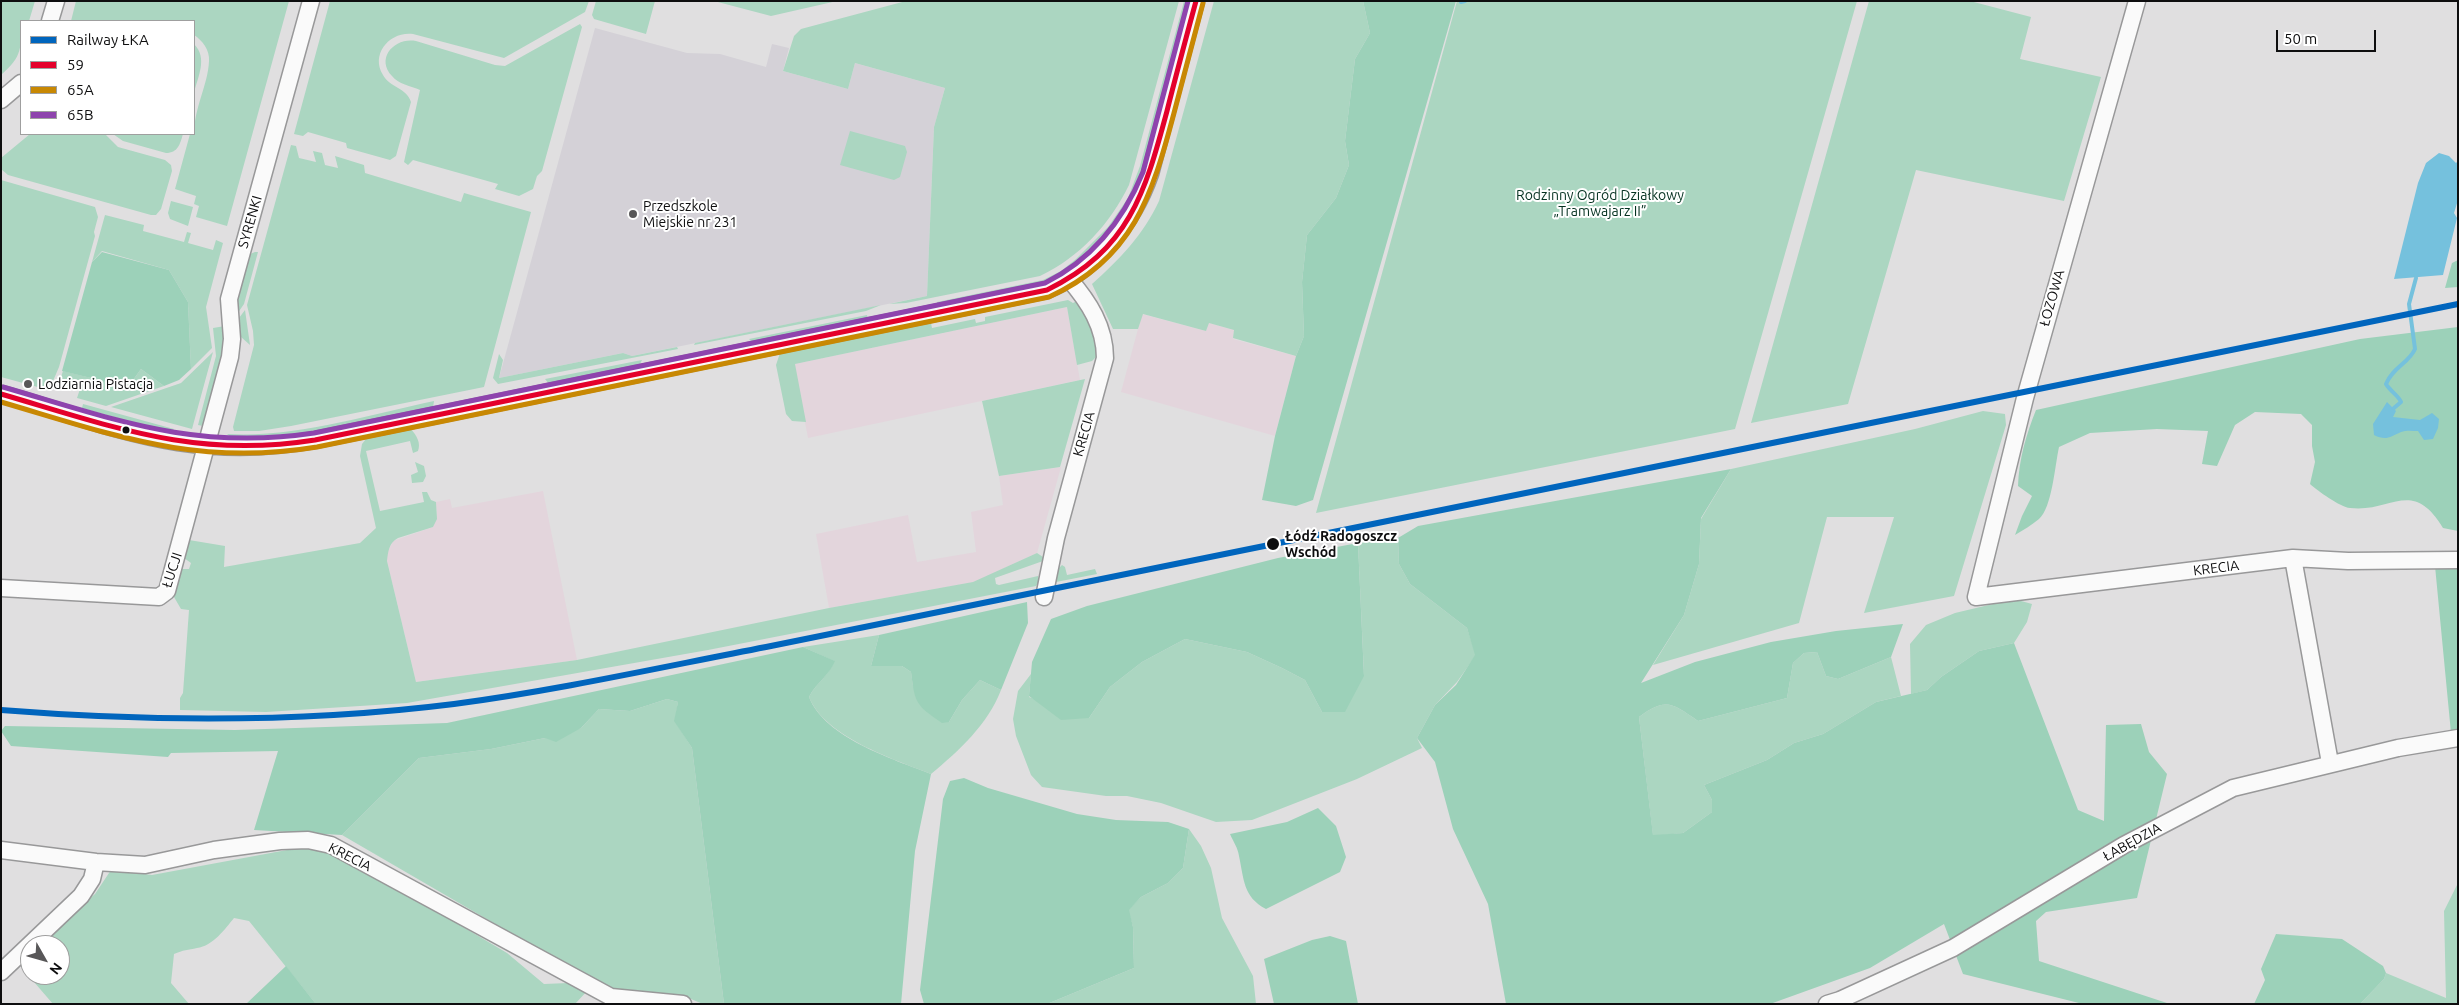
<!DOCTYPE html>
<html>
<head>
<meta charset="utf-8">
<style>
	body { margin:0 }
	#map { position:relative; width:2459px; height:1005px; overflow:hidden; background:#e0dfe0; font-family:Ubuntu,sans-serif }
	canvas { display:block }
	.frame { position:absolute; inset:0; border:2px solid #0e0e0f; pointer-events:none }
	.legend { position:absolute; left:20px; top:20px; width:175px; height:115px; box-sizing:border-box; background:#fff; border:1px solid #9f9f9f; margin:0; padding:6px 9px; list-style:none; font-size:15px; color:#0e0e0f }
	.legend li { display:flex; align-items:center; gap:10px; height:25px }
	.legend b { width:25px; border:1px solid #9f9f9f }
	.north { position:absolute; left:20px; top:935px; width:50px; height:50px; box-sizing:border-box; background:#fff; border:1px solid #9f9f9f; border-radius:50%; rotate:128deg; font-size:14px; font-weight:700; line-height:20px; text-align:center; color:#0e0e0f }
	.north::after { content:''; display:block; margin:auto; width:18px; height:22px; background:#585758; clip-path:polygon(50% 0,100% 100%,50% 72%,0 100%) }
	.scale { position:absolute; left:2276px; top:30px; width:100px; height:22px; box-sizing:border-box; border:2px solid #0e0e0f; border-top:0; padding-left:6px; font-size:15px; line-height:18px; white-space:nowrap; color:#0e0e0f; -webkit-text-stroke:4px #fff; paint-order:stroke }
</style>
</head>
<body>
<div id="map">
<canvas width="2459" height="1005"></canvas>
<div class="frame"></div>
<ul class="legend">
<li><b style="height:6px;background:#0065bd"></b>Railway ŁKA</li>
<li><b style="height:6px;background:#e4002b"></b>59</li>
<li><b style="height:6px;background:#c88803"></b>65A</li>
<li><b style="height:6px;background:#8e44ad"></b>65B</li>
</ul>
<div class="north">N</div>
<div class="scale">50 m</div>
</div>
<script>
const context = document.querySelector('canvas').getContext('2d');
context.lineJoin = 'round';
function fillPath(path, color) { context.fillStyle = color; context.fill(path, 'evenodd'); }
function strokePath(path, color, width, dash) { context.strokeStyle = color; context.lineWidth = width; context.lineCap = dash ? 'butt' : 'round'; context.setLineDash(dash || []); context.stroke(path); }
function drawText(font, color, halo, rows, align = 'center') {
  context.font = font + ' Ubuntu,sans-serif'; context.lineWidth = 4; context.setLineDash([]); context.textBaseline = 'middle'; context.strokeStyle = halo; context.fillStyle = color; for (const [text, x, y, turn = 0] of rows) {
    context.save(); context.translate(x, y); context.rotate((+turn || 0) * Math.PI / 180); context.textAlign = isNaN(turn) ? turn : align; if (halo) context.strokeText(text, 0, 0); context.fillText(text, 0, 0); context.restore();
  }
}
fillPath(new Path2D(`
	M595,28L687,53L720,54L766,67L772,44L789,48L783,71L848,89L855,63L945,88L934,127L927,296L632,356L623,353L499,378Z`), '#d4d1d7');
fillPath(new Path2D(`
	M1067,307L1080,380L808,438L794,364Z
	M1142,314L1206,331L1209,323L1234,330L1233,339L1296,356L1275,436L1121,392Z
	M1061,467L1037,553L975,582L829,608L816,534L908,515L917,562L976,552L971,512L1003,505L999,476Z
	M543,491L577,660L416,682L387,561V553L393,541L433,527L437,514L436,502L441,501L450,499L452,508Z`), '#e3d5dc');
fillPath(new Path2D(`
	M1,1H35L29,21H21C21,48 23,56 1,75Z
	M76,1H289L227,226L196,217L199,206L194,204L196,196L175,189L190,134H194C194,108 208,85 209,61C210,50 202,40 194,35V21H71Z
	M330,1H589L585,12L504,58L413,34C390,31 370,54 383,75C390,88 406,87 411,102L396,156L390,160L347,148L346,143L308,132L303,136L294,134Z
	M596,1H655L646,34L594,19L592,15Z
	M714,1H837L771,16Z
	M906,1H1179L1129,185C1110,224 1080,257 1040,276L906,303L889,304L927,296L934,127L945,88L855,63L848,89L783,71L794,36L801,29Z
	M1184,1H1187L1140,178L1131,200L1110,230L1089,252L1061,274L1043,283L937,305V302L1043,280L1061,271L1076,259L1108,227L1128,198L1140,166Z
	M1214,1H1363L1370,33L1355,59L1345,141L1349,165L1336,198L1307,235L1302,282L1304,336L1296,356L1233,338L1234,330L1209,323L1206,331L1143,314L1138,329H1113L1092,284C1119,260 1144,234 1159,201Z
	M1457,1H1857L1735,429L1316,513Z
	M1869,1H1970L2031,17L2020,59L2101,77L2064,201L1916,170L1848,404L1751,423Z
	M580,24L582,27L542,171L537,176L533,189L519,196L495,189L498,184L413,160L408,165L404,162L420,90C411,86 398,84 392,76C375,58 395,37 416,41L495,65L505,66Z
	M194,44C208,58 198,76 194,93Z
	M850,131L905,146L907,152L900,177L894,180L840,165Z
	M30,134H105L118,147L165,160L171,165L172,171L161,209L156,215H151L8,175L1,169V158Z
	M113,134H183C180,144 178,153 166,153L123,141Z
	M291,145L296,146L299,158L316,162L313,151L322,153L325,165L338,168L335,156L364,165L365,173L461,202L464,193L531,212L484,387L291,426L259,431H234L233,427L254,345L253,331L247,305Z
	M1,180L95,207L98,217L94,232L95,236L59,367L53,381L45,389L1,377Z
	M171,201L193,207L188,226L170,219L168,213Z
	M105,215L144,225L143,231L184,242L187,232L191,233L188,243L213,250L216,240L223,243L206,307L212,348L191,369L188,302L169,270L102,251L92,262Z
	M255,252H258L244,304L235,317L234,309L248,255Z
	M1068,300L1073,303L1077,301L1093,327L1098,355L1092,361L1077,365L1067,307L795,364L806,422L792,421L786,414L776,365L780,353L931,323L932,328L975,319L976,323L985,321V317Z
	M881,305L866,311L694,345L695,343Z
	M245,310L250,345L241,337L236,322Z
	M867,315L868,319L752,342L749,339Z
	M225,326L227,339L207,419L203,426L198,425L216,356L213,328Z
	M677,347L678,349L498,384L493,378L499,354L503,360L499,378L623,353L632,356Z
	M213,352L192,429L111,407L181,383Z
	M642,360L639,366L549,384L545,379Z
	M141,369L164,386L106,406L77,398L80,389L68,386L66,391L59,383L63,371L128,387Z
	M1085,379L1060,467L999,476L982,401Z
	M434,401L433,408L293,435L233,439L227,434C296,438 367,415 434,401Z
	M83,404L174,429L170,433L82,408Z
	M1983,411L2005,414L2006,425L1954,596L1864,613L1894,517H1827L1799,623L1653,665L1684,615L1699,564L1701,519L1731,469L1915,429Z
	M411,429C417,436 421,443 418,451L413,453L410,441L366,451L380,511L424,502L422,492H427L431,500L436,502L437,519L433,527L398,538C389,543 388,551 387,561L416,682L577,660L829,608L973,582L1037,553L1043,557V561L995,578L996,584L999,585L1038,576L1039,581L1036,586L708,650L407,703L266,712L180,710V698L183,693L189,610L181,609L174,597L181,569H189L191,563L184,558L189,540L225,546L224,567L360,543L376,528L360,456L362,444L366,439Z
	M415,462L424,466L426,476L423,482L412,483L411,475L418,472Z
	M1398,538L1399,564L1410,584L1467,628L1476,655L1457,682L1435,705L1417,738L1422,748L1357,779L1252,820L1216,822L1161,803L1127,796H1106L1042,787L1031,775L1016,736L1013,719L1018,691L1031,674L1029,697L1089,718L1110,687L1142,662L1185,639L1247,652L1282,668L1305,680L1322,712L1364,675L1358,543Z
	M1062,565L1065,567L1067,575L1095,569L1097,574L1056,582L1058,569Z
	M2014,599L2032,604L2027,622L2014,643L1979,651L1941,677L1927,690L1911,694L1910,644L1926,625L1955,613Z
	M879,635L871,666H902L911,672L913,686L949,722L962,700L980,680L1001,690C988,724 959,751 931,774C893,759 825,737 809,697C816,683 829,676 834,661L803,647Z
	M1817,652L1826,676L1838,679L1891,657L1901,696L1876,702L1823,734L1794,743L1767,760L1704,785L1712,800V812L1683,833L1653,836L1639,717C1666,697 1672,703 1698,721L1787,698L1793,663L1804,653Z
	M667,699L678,702L675,721L692,748L724,1004H703L686,997L614,993L342,835L419,758L491,749L545,738L581,728L599,709L630,711Z
	M1189,829L1201,846L1211,868L1222,918L1253,976L1256,1004H1047L1134,968L1133,927L1128,910L1141,897L1168,883L1183,868Z
	M303,847L327,853L421,902L507,953L544,984L568,983L588,990L575,1004H316L249,921L234,918C225,929 213,946 197,948C188,950 183,950 174,954L171,983L189,1004H53L34,982L21,959L30,951V975H60V945H36L95,894L111,870L152,875Z
	M2458,883V1004H2360L2384,979L2386,973L2446,998L2444,911Z`), '#abd6c1');
fillPath(new Path2D(`
	M1363,1H1456L1313,500L1296,506L1262,500L1275,436L1296,356L1304,336L1302,282L1307,235L1336,198L1349,165L1345,141L1355,59L1370,33Z
	M102,252L169,270L188,302L191,369L179,380L164,386L141,369L128,387L62,371L92,262Z
	M2458,260V287L2445,288L2452,263Z
	M2458,327V531L2443,528C2412,477 2392,513 2350,508C2340,507 2318,491 2310,484L2315,462L2312,446V425L2301,414L2255,412L2235,425L2217,466L2202,464L2208,431L2157,429L2090,433L2059,447C2055,465 2052,508 2039,519C2032,525 2023,530 2015,535L2022,516L2032,496L2018,486C2019,459 2026,435 2036,410L2360,339Z
	M1731,469L1701,518L1699,564L1684,615L1641,683L1695,662L1771,642L1836,631L1903,624L1891,657L1838,679L1826,676L1817,652L1804,653L1793,663L1787,698L1698,721C1672,703 1666,697 1639,717L1653,835L1683,833L1712,812V800L1704,785L1767,760L1794,743L1823,734L1876,702L1927,690L1941,677L1979,651L2014,643L2078,810L2104,821L2106,725L2141,724L2149,752L2167,774L2137,898L2046,912L2036,921L2039,961L2170,1004H2083L1963,974L1944,924L1870,968L1770,1004H1506L1488,904L1453,829L1435,762L1417,738L1435,705L1456,685L1475,655L1467,628L1410,584L1399,564L1398,538L1418,526Z
	M1358,543L1364,676L1345,712H1322L1305,680L1282,668L1247,652L1185,639L1142,662L1110,687L1089,718L1061,720L1029,696L1032,662L1051,619L1087,606L1278,558Z
	M2458,565V732L2451,733L2435,566Z
	M1027,602L1028,623L1001,690L980,680L962,700L949,722L942,723C916,705 915,704 911,672L902,666H871L879,635Z
	M803,647L835,661C829,676 816,683 809,697C825,738 893,759 931,774L915,851L901,1004H724L692,748L674,721L678,702L667,699L630,711L599,709L581,728L556,742L545,738L491,749L419,758L342,835L254,830L278,751L171,753L168,757L11,746L1,731L5,726L235,730L447,723Z
	M964,778L988,788L1077,814L1116,820L1168,822L1189,829L1183,868L1168,883L1141,897L1129,910L1133,927L1134,968L1047,1004H924L920,990L943,799L950,781Z
	M1318,808L1336,826L1346,857L1340,872L1266,909C1243,897 1244,879 1239,856C1238,848 1233,841 1230,834L1287,822Z
	M2276,934L2342,939L2383,966L2386,973L2384,979L2360,1004H2254L2265,980L2261,969Z
	M1330,936L1346,941L1358,1004H1274L1264,959L1312,940Z
	M286,966L316,1004H246Z`), '#9cd1b9');
fillPath(new Path2D(`
	M2439,153L2449,156L2456,163L2458,161V200L2454,213L2457,218L2443,275L2394,279L2418,183L2426,163Z
	M2387,402L2396,411L2393,417L2420,420L2432,413L2439,419L2438,428L2433,439L2424,440L2418,431C2413,431 2406,430 2401,432C2390,437 2386,441 2374,435L2373,424Z`), '#75c1dd');
strokePath(new Path2D(`
	M1461,2L1465,1
	M2394,408L2401,402C2399,396 2390,391 2386,384C2393,367 2409,363 2415,349L2409,304L2416,278`), '#75c1dd', 4);
const minor = new Path2D(`
	M2137,1L2025,398L1976,597L2293,558L2348,561L2458,560
	M50,21L56,1
	M1,100L21,83
	M1,394C58,410 120,433 178,442C224,449 270,448 315,440L1047,290C1096,270 1133,223 1150,174L1196,1
	M2293,558L2330,763
	M1,588L159,597L167,591L230,357L232,339L229,299L311,1
	M1044,597L1056,538L1105,358C1105,327 1089,302 1069,279
	M1,850L96,862L145,865L214,850L280,841L308,840L331,845L611,997
	M1,972L81,896L92,879L96,862
	M621,1004L611,997L683,1004
	M1827,1004L1840,1000L1953,948L2124,845L2233,788L2398,748L2458,738`);
strokePath(minor, '#989899', 19);
strokePath(minor, '#fafafa', 16);
strokePath(new Path2D(`
	M1,394C114,427 195,459 315,440L1047,290C1129,250 1145,193 1167,111C1176,75 1186,38 1196,1`), '#e4002b', 5);
strokePath(new Path2D(`
	M1,402C114,435 196,467 317,447L1049,297C1133,259 1152,196 1174,113C1184,76 1193,40 1203,3`), '#c88803', 5);
strokePath(new Path2D(`
	M3,387C114,419 195,451 314,433L1045,283C1093,259 1123,221 1143,172L1188,1`), '#8e44ad', 5);
strokePath(new Path2D(`
	M1,710C152,722 303,723 454,704C559,690 662,667 766,647L2458,304`), '#0065bd', 6);
for (const [x, y, r, color] of [
	[633,214,5,"#585758"],
	[28,384,5,"#585758"],
	[126,430,4.5,"#0e0e0f"],
	[1273,544,7,"#0e0e0f"]
]) { const dot = new Path2D(); dot.arc(x, y, r, 0, 2 * Math.PI); context.fillStyle = color; context.fill(dot); strokePath(dot, '#fff', 2); }
drawText('14px', '#043120', '#fff', [
	["Rodzinny Ogród Działkowy",1600,195],
	["„Tramwajarz II”",1600,211]
]);
drawText('14px', '#0e0e0f', '#fff', [
	["Przedszkole",643,206],
	["Miejskie nr 231",643,222],
	["Lodziarnia Pistacja",38,384]
], 'left');
drawText('14px', '#0e0e0f', '#fff', [
	["SYRENKI",250,222,-74],
	["ŁOZOWA",2052,298,-74],
	["KRECIA",1084,434,-74],
	["KRECIA",2216,568,-7],
	["ŁUCJI",172,570,-72],
	["ŁABĘDZIA",2132,842,-29],
	["KRECIA",350,857,27]
]);
drawText('bold 14px', '#0e0e0f', '#fff', [
	["Łódź Radogoszcz",1285,536],
	["Wschód",1285,552]
], 'left');
</script>
</body>
</html>
